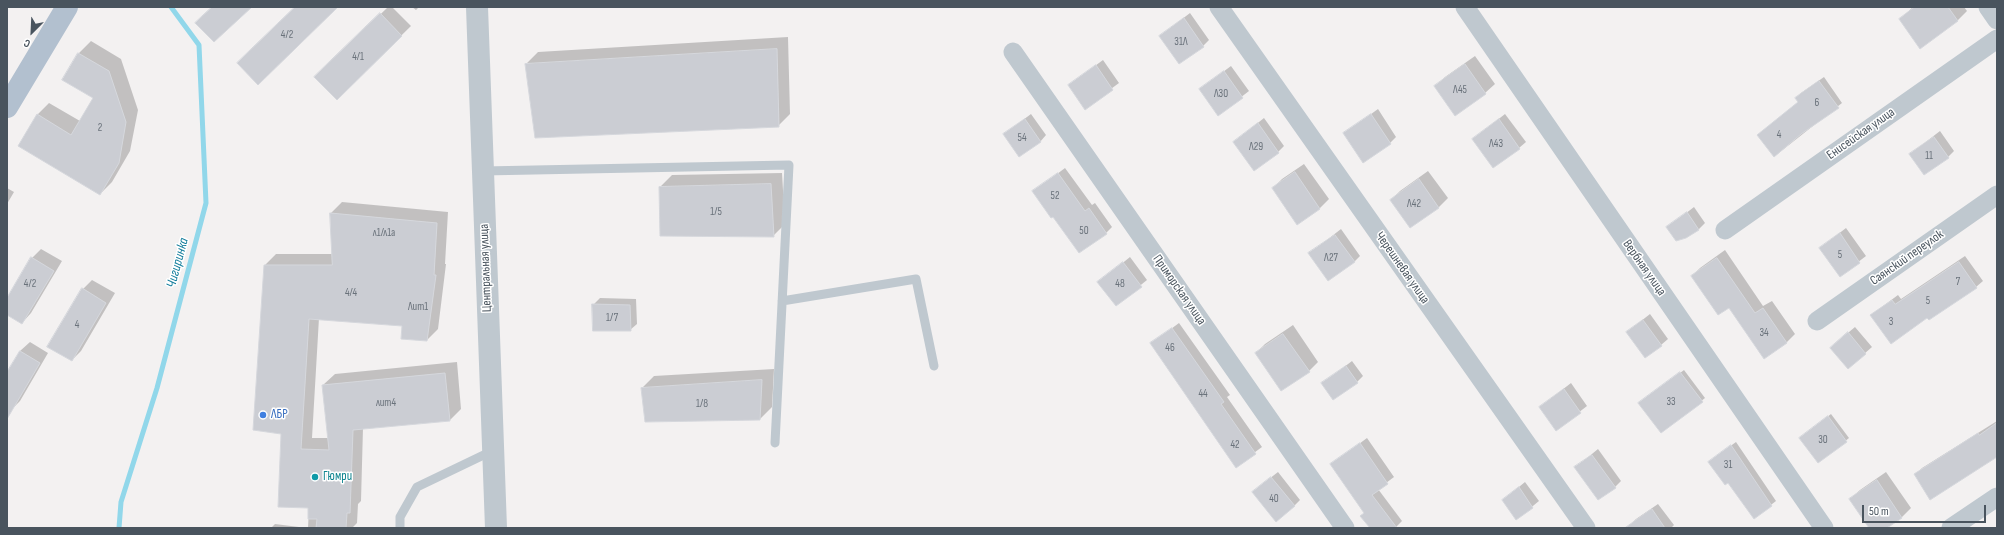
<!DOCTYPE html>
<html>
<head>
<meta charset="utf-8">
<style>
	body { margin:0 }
	#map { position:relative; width:2004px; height:535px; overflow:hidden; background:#f3f1f1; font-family:"Sofia Sans Condensed",sans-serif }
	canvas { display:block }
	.frame { position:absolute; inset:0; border:8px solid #49545e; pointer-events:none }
	.north { position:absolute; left:12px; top:12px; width:40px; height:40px; -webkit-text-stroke:3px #fff; paint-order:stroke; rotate:204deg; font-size:11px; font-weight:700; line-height:16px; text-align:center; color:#49545e }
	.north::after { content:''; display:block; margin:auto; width:14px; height:18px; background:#49545e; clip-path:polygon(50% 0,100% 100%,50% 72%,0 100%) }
	.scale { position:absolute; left:1862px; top:505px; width:124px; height:18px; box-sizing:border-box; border:2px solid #49545e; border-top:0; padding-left:5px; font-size:12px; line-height:14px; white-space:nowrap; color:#49545e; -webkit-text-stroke:3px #fff; paint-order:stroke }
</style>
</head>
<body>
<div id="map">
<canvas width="2004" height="535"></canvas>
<div class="frame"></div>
<div class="north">С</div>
<div class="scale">50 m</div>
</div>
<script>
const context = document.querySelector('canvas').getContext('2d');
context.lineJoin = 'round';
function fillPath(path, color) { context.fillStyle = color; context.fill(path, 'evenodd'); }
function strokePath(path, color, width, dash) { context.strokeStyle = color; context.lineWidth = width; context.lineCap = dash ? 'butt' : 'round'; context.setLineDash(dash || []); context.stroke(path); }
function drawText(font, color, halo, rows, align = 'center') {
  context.font = font + ' "Sofia Sans Condensed",sans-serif'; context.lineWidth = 3; context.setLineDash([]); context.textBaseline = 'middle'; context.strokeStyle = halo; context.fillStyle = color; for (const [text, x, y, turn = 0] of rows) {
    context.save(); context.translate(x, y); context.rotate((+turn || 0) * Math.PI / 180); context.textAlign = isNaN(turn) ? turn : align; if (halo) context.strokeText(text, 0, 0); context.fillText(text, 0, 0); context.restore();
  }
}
fillPath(new Path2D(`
	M388,7H392L411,26L337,99L316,77Z
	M412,7H419L416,10Z
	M1913,7H1964L1967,11L1958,20L1921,47L1900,19Z
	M1190,13L1209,40L1203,46L1160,36Z
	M788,37L790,114L778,126L526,64L538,52Z
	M91,41L121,59L138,110L130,151L112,182L100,194L37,115L49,103L80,121L94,97L64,79L79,53Z
	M1475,56L1495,84L1485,93L1456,114L1436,86L1445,77Z
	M1103,60L1119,83L1085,108L1069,85Z
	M1231,66L1249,91L1218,115L1200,89Z
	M1824,77L1842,103L1775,156L1758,135L1799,102L1796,98L1801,93Z
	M1378,109L1396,137L1390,143L1345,133Z
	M1031,114L1046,135L1040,142L1004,134Z
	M1505,114L1526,142L1519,148L1473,139Z
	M1264,118L1284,146L1278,152L1234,142Z
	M1940,131L1954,151L1948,157L1910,154Z
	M1304,164L1329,199L1320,208L1298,223L1273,188L1282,179Z
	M1065,168L1092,205L1095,203L1112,227L1106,233L1054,215L1033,192Z
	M1428,171L1448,198L1439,207L1410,227L1391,200L1400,191Z
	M782,173L785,224L773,236L660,187L672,175Z
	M7,188L14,192L7,204Z
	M342,202L448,212L445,264H446L438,329L427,340L403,325L319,318L312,438H328L323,385L335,374L457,362L461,409L450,420L363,428L361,501L358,504L357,523L352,528H308L309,507L282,433L265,265L276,254H333L331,213Z
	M1694,207L1705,223L1699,229L1686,238L1668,227Z
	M1846,228L1866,256L1840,276L1820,248Z
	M1341,229L1360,256L1354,262L1310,253Z
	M41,249L62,261L31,313L22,323L7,314V300L32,258Z
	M1725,250L1763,306L1772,301L1795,334L1787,342L1764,357L1729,306L1692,276L1700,268Z
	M1965,256L1983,281L1976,287L1929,319L1927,317L1871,315L1898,295L1901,299Z
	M1130,257L1147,280L1116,305L1099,282Z
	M92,280L115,293L81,351L72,360L83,289Z
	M600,298L636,299L637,324L630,330L593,305Z
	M1650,314L1668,339L1661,345L1627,332Z
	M1179,323L1230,395L1227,397L1262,447L1236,466L1152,343Z
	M1293,325L1318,362L1309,371L1256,353L1265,344Z
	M1855,327L1872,347L1848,368L1837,342Z
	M30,342L48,353L20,401L11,410L7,408V374L20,351Z
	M1352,361L1363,376L1357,382L1323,383Z
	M774,369L772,407L760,419L642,388L654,376Z
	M1684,370L1705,398L1662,432L1643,401Z
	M1571,383L1587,406L1556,430L1540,407Z
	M1831,414L1849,438L1819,462L1804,435Z
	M1997,421V456L1916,474L1922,468Z
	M1367,438L1394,477L1378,489L1402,521L1395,528H1371L1365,512L1332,464Z
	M1736,442L1776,501L1754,518L1714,458Z
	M1598,449L1621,481L1615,487L1576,467Z
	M1278,472L1300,500L1294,506L1260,486Z
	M1886,472L1911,508L1902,517L1885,528H1870L1850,499L1860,490Z
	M1525,482L1539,501L1517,519L1503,500Z
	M1658,504L1674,525L1671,528H1632L1630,525L1636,519Z
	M275,524L307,528H271Z`), '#0003');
strokePath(new Path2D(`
	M119,528L121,502L157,388L206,203L199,45L171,7`), '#91d7ea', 5);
const building = new Path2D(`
	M212,7H252L214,42L195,23Z
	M295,7H338L258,85L237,63Z
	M1915,7H1948L1958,21L1920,49L1899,19Z
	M380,13L402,36L337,100L314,77Z
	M1184,18L1204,47L1179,64L1159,36Z
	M777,49L779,127L535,138L525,64Z
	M78,53L109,71L126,122L119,163L100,195L18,146L37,114L71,135L93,98L62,80Z
	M1465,64L1486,94L1455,116L1434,86Z
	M1096,65L1113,90L1085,110L1068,85Z
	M1224,71L1243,98L1218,116L1199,89Z
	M1819,81L1839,108L1801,134L1774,157L1757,135L1798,102L1795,98Z
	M1371,114L1391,144L1363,163L1343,133Z
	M1025,119L1041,142L1019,157L1003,134Z
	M1499,119L1520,149L1493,168L1472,139Z
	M1258,123L1279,153L1254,171L1233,142Z
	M1934,137L1949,158L1924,175L1909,154Z
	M1295,172L1320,209L1297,225L1272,188Z
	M1058,173L1085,211L1089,208L1107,234L1079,253L1053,217L1051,218L1032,191Z
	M1419,179L1439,208L1410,228L1390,200Z
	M771,184L774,237L660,236L659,187Z
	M1687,212L1699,230L1686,238L1676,241L1666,227Z
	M330,213L437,223L434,275H436L427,341L401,339L402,326L309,319L301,449L329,450L322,385L445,373L450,421L353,430L350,513H347L346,528H316L317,519H308V508L278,507L281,434L253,430L264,265H332Z
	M1840,233L1860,263L1840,277L1819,248Z
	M1335,235L1355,262L1328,281L1308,253Z
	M31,257L54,271L22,324L7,315V298Z
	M1717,258L1755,313L1763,308L1787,343L1764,359L1729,308L1718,315L1691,276Z
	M1123,262L1142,287L1116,306L1097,282Z
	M1959,262L1977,288L1929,320L1927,318L1891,344L1870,315L1892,300L1895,304Z
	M82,288L106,303L72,361L47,347Z
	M592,304L630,305L631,331H593Z
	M1643,320L1662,346L1645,358L1626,332Z
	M1172,328L1224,402L1221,404L1256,454L1236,468L1150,343Z
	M1848,332L1866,354L1848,369L1830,348Z
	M1283,334L1310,372L1281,391L1255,353Z
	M20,351L40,363L7,419V372Z
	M1346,366L1358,383L1333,400L1321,383Z
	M1680,372L1703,402L1661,433L1638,403Z
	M762,380L760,420L645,422L641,388Z
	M1564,389L1581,413L1556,431L1539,407Z
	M1828,416L1847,442L1818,463L1799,438Z
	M1997,423V457L1930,500L1914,474L1978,433L1979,435Z
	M1360,443L1388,484L1372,495L1397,528H1370L1360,516L1364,513L1330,464Z
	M1731,445L1772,506L1754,519L1728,483L1725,485L1708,462Z
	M1592,455L1616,488L1598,500L1574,467Z
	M1271,477L1295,506L1276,522L1252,492Z
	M1877,480L1902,518L1887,528H1869L1849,499Z
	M1519,487L1533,508L1516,520L1502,500Z
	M1652,509L1665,528H1625Z`);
fillPath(building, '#cbcdd3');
strokePath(building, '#d5d7dc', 1);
strokePath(new Path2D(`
	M483,171L789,165L775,443
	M782,301L916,279L934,366
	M400,528V517L417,487L492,451`), '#bfc8cf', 9);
strokePath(new Path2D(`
	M1219,7L1586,528
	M1465,7L1824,528
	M1988,7L1997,20
	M1013,52L1345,528
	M1725,230L1997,39
	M1817,321L1997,195
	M1951,528L1997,497`), '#bfc8cf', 19);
strokePath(new Path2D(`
	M477,7L496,528`), '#bfc8cf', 22);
strokePath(new Path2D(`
	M7,107L67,7`), '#b2c0cf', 22);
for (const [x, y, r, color] of [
	[263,415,4,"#3f7fe0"],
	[315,477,4,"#0f9aa8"]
]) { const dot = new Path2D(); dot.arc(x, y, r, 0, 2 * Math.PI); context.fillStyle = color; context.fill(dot); strokePath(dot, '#fff', 1.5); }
drawText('11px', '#6a727b', null, [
	["4/2",287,35],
	["31Л",1181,42],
	["4/1",358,57],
	["Л45",1460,90],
	["Л30",1221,94],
	["6",1817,103],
	["2",100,128],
	["4",1779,135],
	["54",1022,138],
	["Л43",1496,144],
	["Л29",1256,147],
	["11",1929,156],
	["52",1055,196],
	["Л42",1414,204],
	["1/5",716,212],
	["50",1084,231],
	["л1/л1а",384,233],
	["5",1840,255],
	["Л27",1331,258],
	["7",1958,282],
	["4/2",30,284],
	["48",1120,284],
	["4/4",351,293],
	["5",1928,301],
	["Лит1",418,307],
	["1/7",612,318],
	["3",1891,322],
	["4",77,325],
	["34",1764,333],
	["46",1170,348],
	["44",1203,394],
	["33",1671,402],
	["лит4",386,403],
	["1/8",702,404],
	["30",1823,440],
	["42",1235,445],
	["31",1728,465],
	["40",1274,499]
]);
drawText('13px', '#49545e', '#fff', [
	["Енисейская улица",1861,134,-35],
	["Саянский переулок",1907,258,-35],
	["Центральная улица",486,268,-92],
	["Черешневая улица",1402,268,55],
	["Вербная улица",1644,268,55],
	["Приморская улица",1179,290,55]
]);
drawText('13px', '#366cbe', '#fff', [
	["ЛБР",271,415]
], 'left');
drawText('13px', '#0d838f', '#fff', [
	["Гюмри",323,477]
], 'left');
drawText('italic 14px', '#117c9b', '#fff', [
	["Чигиринка",178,263,-75]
]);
</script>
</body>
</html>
